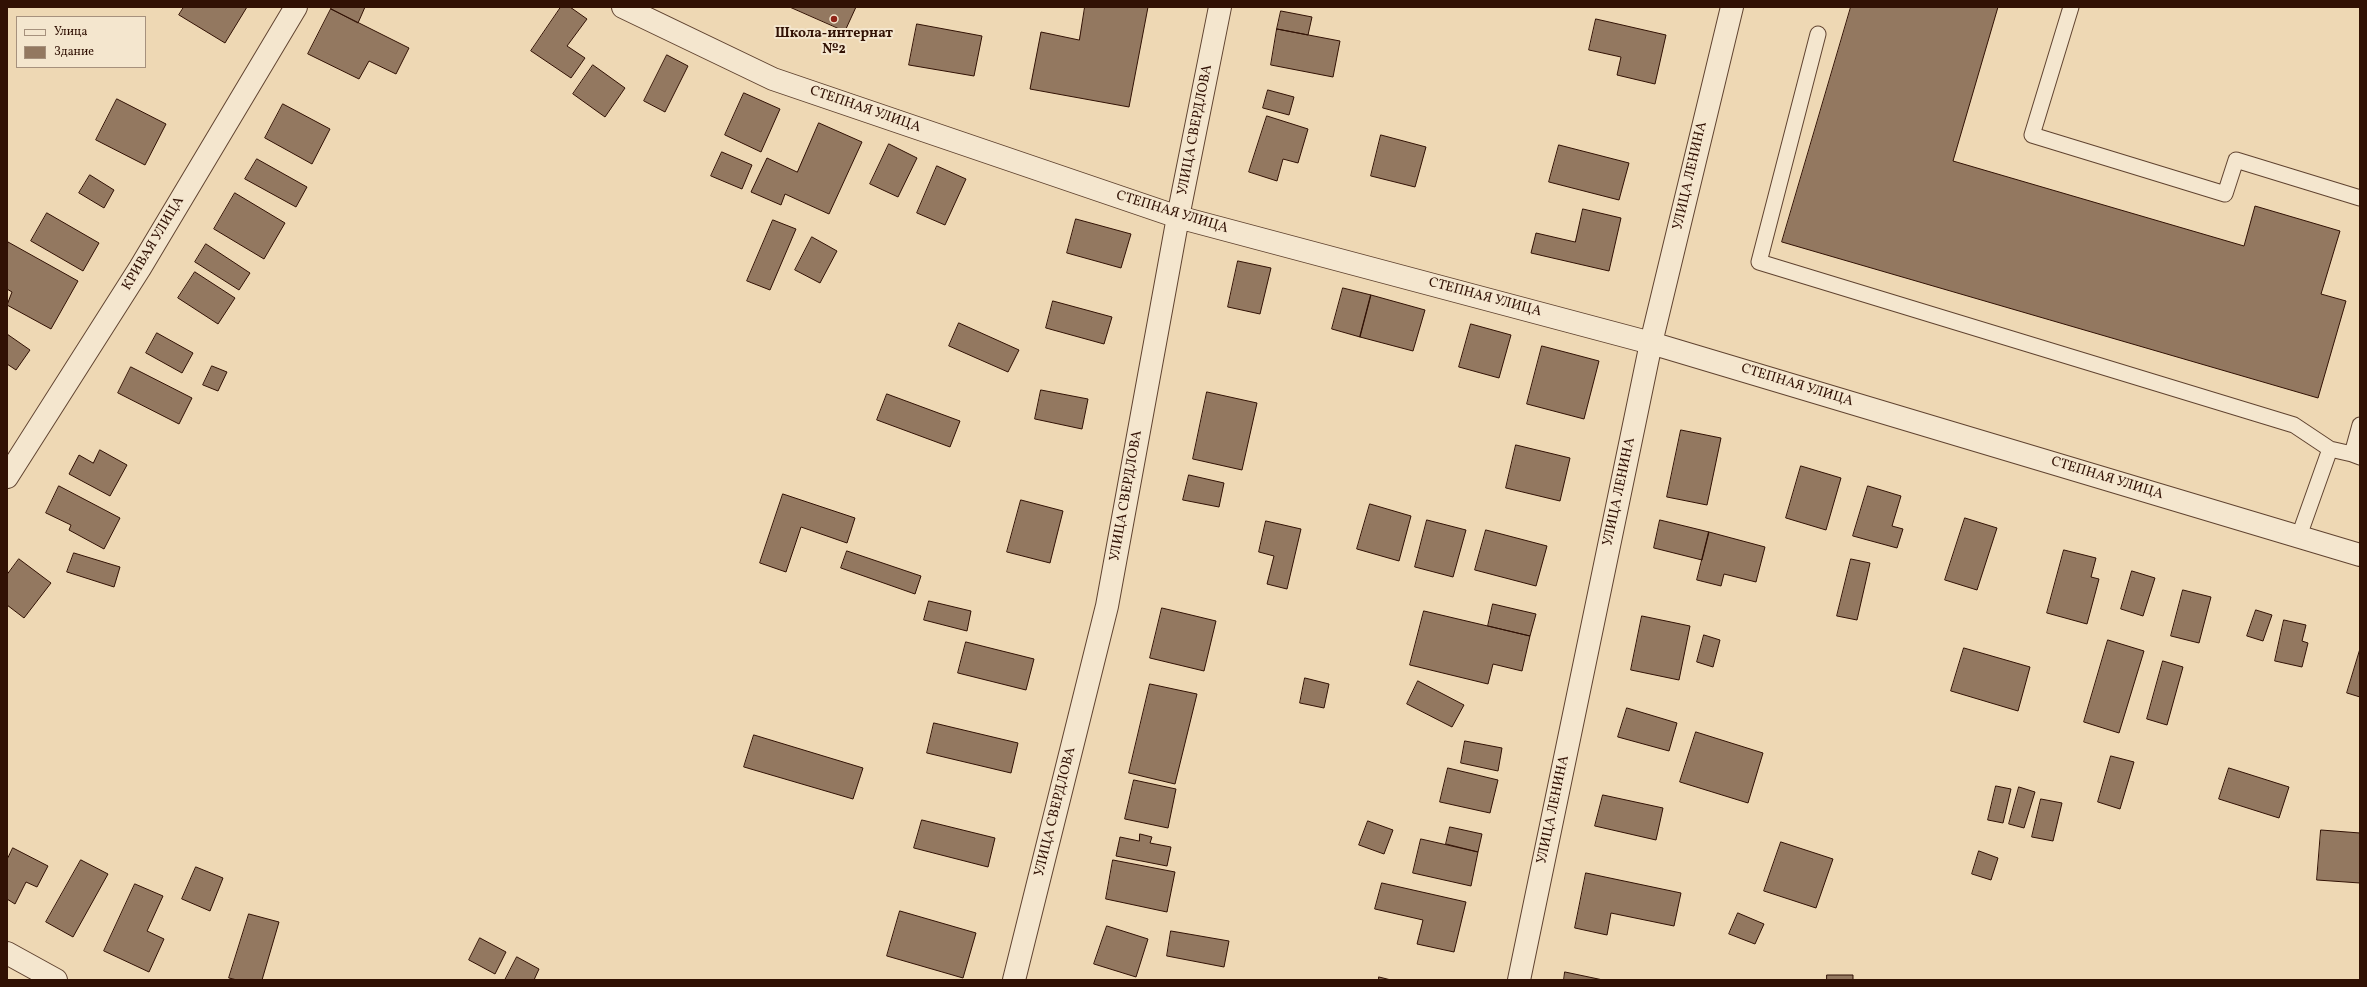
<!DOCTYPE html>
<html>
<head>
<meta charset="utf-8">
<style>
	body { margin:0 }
	#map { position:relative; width:2367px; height:987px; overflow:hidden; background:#eed8b4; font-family:Vollkorn,serif }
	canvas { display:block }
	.frame { position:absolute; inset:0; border:8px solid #311104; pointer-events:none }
	.legend { position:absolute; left:16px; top:16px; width:130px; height:52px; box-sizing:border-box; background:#f4e6ce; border:1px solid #a6917d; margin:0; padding:5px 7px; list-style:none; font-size:12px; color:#311104 }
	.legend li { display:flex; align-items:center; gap:8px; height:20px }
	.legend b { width:20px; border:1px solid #a6917d }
</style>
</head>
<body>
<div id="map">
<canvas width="2367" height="987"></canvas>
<div class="frame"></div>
<ul class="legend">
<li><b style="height:5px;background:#f4e6ce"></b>Улица</li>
<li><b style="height:11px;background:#937860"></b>Здание</li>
</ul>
</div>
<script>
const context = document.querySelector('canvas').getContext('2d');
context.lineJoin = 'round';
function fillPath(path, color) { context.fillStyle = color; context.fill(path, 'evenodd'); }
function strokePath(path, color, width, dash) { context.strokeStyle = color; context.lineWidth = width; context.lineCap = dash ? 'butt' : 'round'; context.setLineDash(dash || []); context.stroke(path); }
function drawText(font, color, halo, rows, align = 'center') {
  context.font = font + ' Vollkorn,serif'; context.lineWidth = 4; context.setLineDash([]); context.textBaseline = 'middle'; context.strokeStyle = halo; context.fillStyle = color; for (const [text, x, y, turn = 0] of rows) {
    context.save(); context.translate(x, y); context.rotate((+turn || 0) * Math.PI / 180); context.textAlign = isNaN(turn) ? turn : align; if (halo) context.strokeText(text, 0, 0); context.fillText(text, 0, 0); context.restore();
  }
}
const building = new Path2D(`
	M184,7H247L225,43L179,15Z
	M332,7H365L358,23L331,9Z
	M561,7H570L587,19L567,46L585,58L571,78L531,51Z
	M790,7H856L845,31Z
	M1085,7H1148L1129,107L1030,89L1041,32L1079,40Z
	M1851,7H1998L1953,161L2244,246L2255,206L2340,231L2321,294L2346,301L2318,398L1782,242Z
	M331,9L409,48L396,74L369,61L359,79L308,54Z
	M1281,11L1312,17L1308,35L1277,29Z
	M1596,19L1666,35L1655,84L1617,75L1621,57L1589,50Z
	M917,24L982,36L974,76L909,65Z
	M1277,29L1340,41L1333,77L1271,65Z
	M667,55L688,66L665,112L644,101Z
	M593,65L625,88L605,117L573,94Z
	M1268,90L1294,97L1289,115L1263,108Z
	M744,93L780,109L761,152L725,135Z
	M117,99L166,124L145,165L96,140Z
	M283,104L330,129L312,164L265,138Z
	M1267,116L1308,129L1298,163L1283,159L1277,181L1249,172Z
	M819,123L862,142L829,214L785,194L781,205L751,192L767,158L797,172Z
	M1381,135L1426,147L1415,187L1371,176Z
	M889,144L917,158L898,197L870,184Z
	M1559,145L1629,163L1619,200L1549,182Z
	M722,152L752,165L742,189L711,176Z
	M257,159L307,187L296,207L245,179Z
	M937,166L966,179L945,225L917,213Z
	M90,175L114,190L104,208L79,193Z
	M235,193L285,223L264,259L214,229Z
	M1583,209L1621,218L1609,271L1531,253L1536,233L1575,242Z
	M47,213L99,243L83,271L31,241Z
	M1076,219L1131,234L1121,268L1067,253Z
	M773,220L796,229L770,290L747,281Z
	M812,237L837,251L820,283L795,270Z
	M8,242L78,281L51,329L7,305L12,292L7,289Z
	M206,244L250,273L239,290L195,262Z
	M1238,261L1271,268L1260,314L1228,307Z
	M195,272L235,298L218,324L178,298Z
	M1343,288L1371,295L1360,337L1332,329Z
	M1371,295L1425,310L1413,351L1360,337Z
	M1053,301L1112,317L1104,344L1046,328Z
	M959,323L1019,350L1008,372L949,346Z
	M1471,324L1511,335L1499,378L1459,367Z
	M157,333L193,353L182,373L146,353Z
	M7,334L30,350L16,370L7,364Z
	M1542,346L1599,361L1584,419L1527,404Z
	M212,366L227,372L218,391L203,385Z
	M131,367L192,398L179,424L118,393Z
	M1041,390L1088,399L1082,429L1035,419Z
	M1207,392L1257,403L1242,470L1193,459Z
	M887,394L960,421L950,447L877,420Z
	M1681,430L1721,438L1707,505L1667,497Z
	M1516,445L1570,458L1560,501L1506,488Z
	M100,450L127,465L110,496L69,474L79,455L93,463Z
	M1801,466L1841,478L1826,530L1786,518Z
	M1189,475L1224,483L1219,507L1183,500Z
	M59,486L120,518L104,549L69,530L71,525L46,513Z
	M1868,486L1901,496L1892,526L1903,529L1897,548L1853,536Z
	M783,494L855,518L847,543L801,527L786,572L760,563Z
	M1021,500L1063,511L1050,563L1007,552Z
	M1370,504L1411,516L1399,561L1357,549Z
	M1965,518L1997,528L1977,590L1945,580Z
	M1427,520L1466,530L1453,577L1415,567Z
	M1660,520L1709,532L1702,560L1654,548Z
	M1266,521L1301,529L1287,589L1267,584L1274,556L1259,552Z
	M1486,530L1547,546L1536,586L1475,570Z
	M1709,532L1765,547L1756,582L1724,574L1721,586L1697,580Z
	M2064,550L2096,558L2091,577L2099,579L2087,624L2047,613Z
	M847,551L921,576L915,594L841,568Z
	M74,553L120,567L114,587L67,572Z
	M19,559L51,583L24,618L7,605V575Z
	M1851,559L1870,563L1857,620L1837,616Z
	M2132,571L2155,578L2143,616L2121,609Z
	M2183,590L2211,597L2199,643L2171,636Z
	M929,601L971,611L967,631L924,620Z
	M1493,604L1536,614L1530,636L1488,626Z
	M1162,608L1216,621L1204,671L1150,658Z
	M2256,610L2272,615L2263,641L2247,636Z
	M1424,611L1530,636L1522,671L1493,664L1488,684L1410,665Z
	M1642,616L1690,626L1679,680L1631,670Z
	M2284,620L2306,625L2302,641L2308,643L2302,667L2275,661Z
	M1704,635L1720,640L1713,667L1697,662Z
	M2108,640L2144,651L2119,733L2084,722Z
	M966,642L1034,659L1026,690L958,673Z
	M1964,648L2030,667L2018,711L1951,691Z
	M2360,649V697L2347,693Z
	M2163,661L2183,667L2167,725L2147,719Z
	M1305,678L1329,684L1324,708L1300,703Z
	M1418,681L1464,705L1452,727L1407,704Z
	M1150,684L1197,694L1175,784L1129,773Z
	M1627,708L1677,723L1669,751L1618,737Z
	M934,723L1018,743L1011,773L927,753Z
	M1696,732L1763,753L1748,803L1680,782Z
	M754,735L863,768L853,799L744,767Z
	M1465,741L1502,748L1498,771L1461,763Z
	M2111,756L2134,762L2120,809L2098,802Z
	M1448,768L1498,780L1490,813L1440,802Z
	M2229,768L2289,787L2279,818L2219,799Z
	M1134,780L1176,789L1168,828L1125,819Z
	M1996,786L2011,789L2003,823L1988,820Z
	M2019,787L2035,792L2024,828L2009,824Z
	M1603,795L1663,808L1656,840L1595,826Z
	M2041,799L2062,803L2053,841L2032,837Z
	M922,820L995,838L988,867L914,848Z
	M1368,821L1393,830L1384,854L1359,845Z
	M1450,827L1482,834L1478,852L1446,844Z
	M2321,830L2360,833V883L2317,880Z
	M1140,834L1152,837L1150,843L1171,847L1167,866L1116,856L1120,837L1139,841Z
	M1421,839L1478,852L1471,886L1413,873Z
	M1781,842L1833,859L1816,908L1764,891Z
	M13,848L48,866L37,887L26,882L15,904L7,899V860Z
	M1979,851L1998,858L1991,880L1972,874Z
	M81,860L108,874L73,937L46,922Z
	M1113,860L1175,872L1167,912L1106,899Z
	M196,867L223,878L210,911L182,899Z
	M1586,873L1681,893L1674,926L1611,913L1607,935L1575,928Z
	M1382,883L1466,902L1454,952L1417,944L1423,920L1375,909Z
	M135,884L163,896L147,931L164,939L149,972L104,951Z
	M900,911L976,933L963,978L887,956Z
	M1738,913L1764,924L1755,944L1729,934Z
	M249,914L279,922L262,980H237L229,978Z
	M1107,926L1148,939L1136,977L1094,964Z
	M1171,931L1229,941L1224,967L1167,956Z
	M480,938L506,952L495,974L469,960Z
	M517,957L539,969L534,980H505Z
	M1565,972L1603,980H1564Z
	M1827,975H1853V980H1827Z
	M1379,977L1391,980H1379Z`);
fillPath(building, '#937860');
strokePath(building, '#311104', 1);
const service = new Path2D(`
	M2071,7L2032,135L2225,194L2236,160L2360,198
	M1818,34L1759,262L2294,425L2330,449
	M2360,425L2352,454L2360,457
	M2299,536L2330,449L2352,454`);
const minor = new Path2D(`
	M623,7L773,79L1178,217L1651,343
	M7,477L140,268L296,7
	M7,953L56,980
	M1014,980L1107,606L1178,217L1220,7`);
const tertiary = new Path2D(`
	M1651,343L2360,555
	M1519,980L1651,343L1732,7`);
strokePath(service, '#604330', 17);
strokePath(minor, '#604330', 24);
strokePath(tertiary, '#604330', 24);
strokePath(service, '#f4e6ce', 15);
strokePath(minor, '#f4e6ce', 22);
strokePath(tertiary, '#f4e6ce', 22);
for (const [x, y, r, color] of [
	[834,19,4,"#8f2418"]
]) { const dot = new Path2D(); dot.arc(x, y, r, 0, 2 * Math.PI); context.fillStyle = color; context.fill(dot); strokePath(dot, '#f4e6ce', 1.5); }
drawText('bold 14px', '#311104', '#f4e6ce', [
	["Школа-интернат",834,34],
	["№2",834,50]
]);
drawText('14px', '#311104', '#f4e6ce', [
	["СТЕПНАЯ УЛИЦА",865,110,19],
	["УЛИЦА СВЕРДЛОВА",1196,130,-79],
	["УЛИЦА ЛЕНИНА",1691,176,-77],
	["СТЕПНАЯ УЛИЦА",1172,213,17],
	["КРИВАЯ УЛИЦА",154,244,-59],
	["СТЕПНАЯ УЛИЦА",1485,298,15],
	["СТЕПНАЯ УЛИЦА",1797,386,17],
	["СТЕПНАЯ УЛИЦА",2107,479,17],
	["УЛИЦА ЛЕНИНА",1620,492,-78],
	["УЛИЦА СВЕРДЛОВА",1127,496,-80],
	["УЛИЦА ЛЕНИНА",1554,810,-78],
	["УЛИЦА СВЕРДЛОВА",1056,812,-76]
]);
</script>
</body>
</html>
